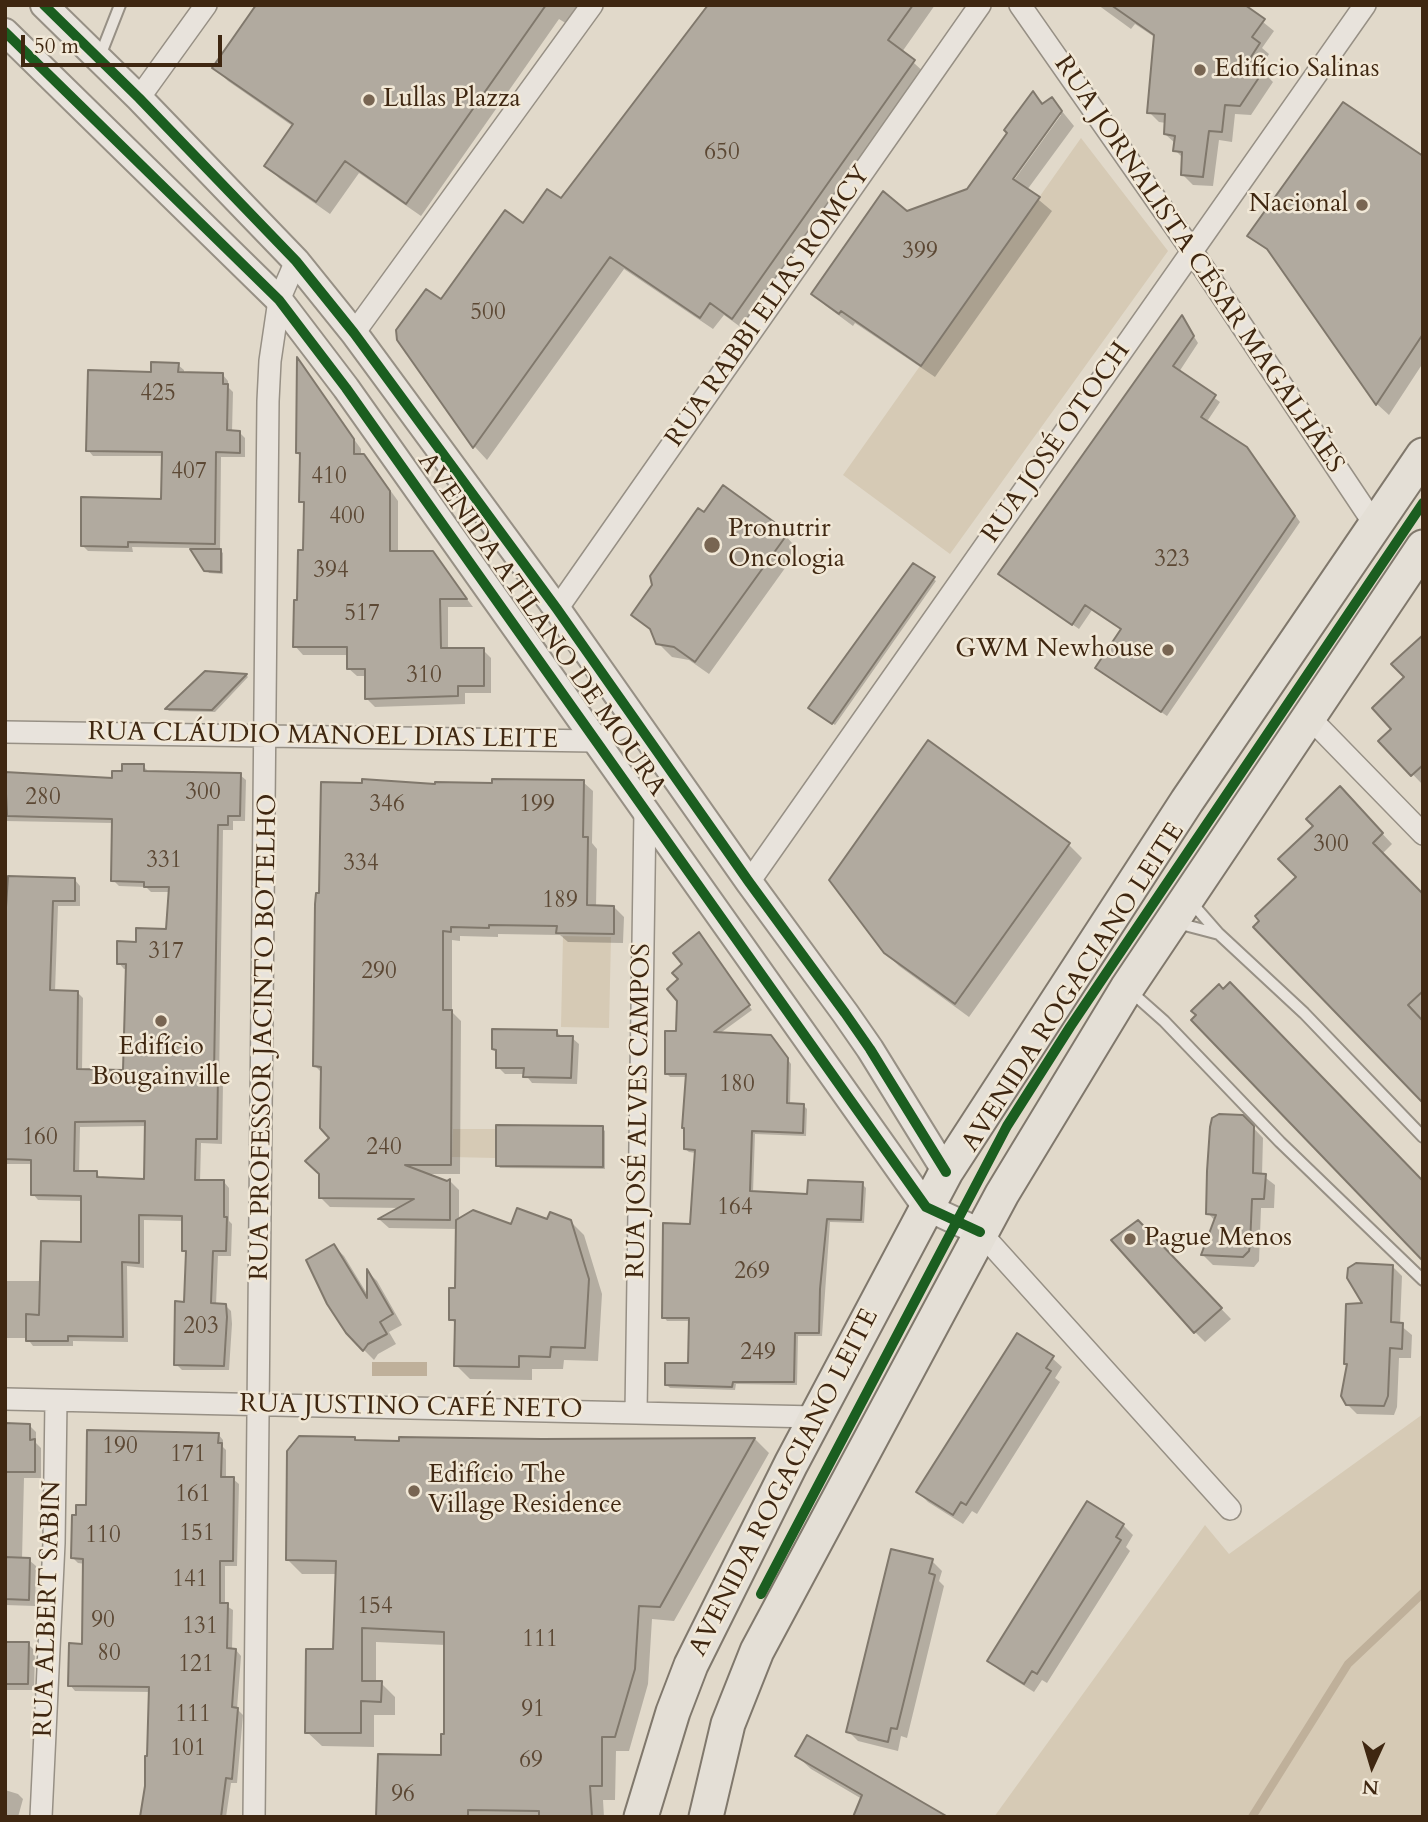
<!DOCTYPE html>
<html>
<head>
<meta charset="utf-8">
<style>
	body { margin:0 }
	#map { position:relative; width:1428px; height:1822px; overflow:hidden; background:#e1d9ca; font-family:Cardo,serif }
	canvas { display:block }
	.frame { position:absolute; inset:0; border:7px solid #3f2711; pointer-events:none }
	.north { position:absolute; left:1337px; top:1731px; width:70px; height:70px; -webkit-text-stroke:5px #f1e8d7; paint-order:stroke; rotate:184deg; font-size:19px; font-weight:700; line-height:28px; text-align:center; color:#3f2711 }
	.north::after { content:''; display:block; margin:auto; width:24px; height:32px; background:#3f2711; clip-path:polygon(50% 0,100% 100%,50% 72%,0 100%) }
	.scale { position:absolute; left:21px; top:35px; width:201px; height:32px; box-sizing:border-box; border:4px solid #3f2711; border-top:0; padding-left:9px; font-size:21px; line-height:24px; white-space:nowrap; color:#3f2711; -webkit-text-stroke:5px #f1e8d7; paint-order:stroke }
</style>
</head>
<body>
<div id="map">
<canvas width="1428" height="1822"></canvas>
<div class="frame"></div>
<div class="north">N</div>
<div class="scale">50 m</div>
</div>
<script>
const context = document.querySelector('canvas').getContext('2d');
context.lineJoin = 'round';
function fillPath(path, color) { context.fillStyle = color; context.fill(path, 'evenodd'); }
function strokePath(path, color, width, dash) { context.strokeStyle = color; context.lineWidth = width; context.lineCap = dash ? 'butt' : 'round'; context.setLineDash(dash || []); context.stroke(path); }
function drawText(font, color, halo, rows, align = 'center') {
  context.font = font + ' Cardo,serif'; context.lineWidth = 5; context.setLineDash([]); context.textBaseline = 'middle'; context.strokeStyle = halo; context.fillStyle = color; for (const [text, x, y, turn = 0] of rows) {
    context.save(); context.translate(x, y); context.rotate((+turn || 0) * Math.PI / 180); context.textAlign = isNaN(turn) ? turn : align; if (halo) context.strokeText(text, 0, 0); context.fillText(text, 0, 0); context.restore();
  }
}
fillPath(new Path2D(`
	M1081,138L1168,251L950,554L843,475Z
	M563,936L611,937L609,1028L561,1027Z
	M453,1129H495V1158L452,1157Z
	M1423,1414V1817H994L1205,1525L1229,1554Z`), '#d6cab5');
fillPath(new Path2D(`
	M372,1362H427V1376H372Z`), '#bfb09a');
fillPath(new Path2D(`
	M258,5H587L572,27L559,19L421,216L359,173L330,214L280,179L267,166L294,127L228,81L215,68Z
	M710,5H935L902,52L927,75L746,331L724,315L713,329L624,269L487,460L475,447L399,339L524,225L561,201Z
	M1098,5H1242L1274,31L1262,48L1269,54L1260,69L1273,82L1251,115L1235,114L1232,142L1219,140L1213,186L1193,185L1183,175L1184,159L1175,150L1176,144L1165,134L1166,123L1159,122L1149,112L1156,38L1135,24L1131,29Z
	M1034,93L1045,105L1052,99L1074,126L1027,190L1052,211L935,377L855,323L853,326L826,306L813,294L907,213L968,190L1009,133ZM1057,115H1061L1009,187L1006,185Z
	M1423,158V363L1389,415L1377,404L1274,256L1250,236Z
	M1182,317L1198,343L1179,372L1220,402L1206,423L1252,455L1300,522L1167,716L1097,668L1123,630L1092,610L1079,629L1006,579Z
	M298,361L361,449V456L372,465L398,501V553H432L473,607H448V650H483L491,658V693H465V704L375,707L367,699V676H357L348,668V655H303L295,646L305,552L306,506L301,501V457L297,453Z
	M178,365L184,370V374L223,375L228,381V387L233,392L232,432H239L245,438V457H221L220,550L223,553V574L209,573L192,548L132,547L133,552L88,551L83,546L163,501L164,456H93L88,450L152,374Z
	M724,488L780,529L798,550L709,674L689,660L672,657L658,643L653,633L633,615Z
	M913,565L936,581L835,725L813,710Z
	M1423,635V783L1422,784L1381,741L1394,729L1406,677Z
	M206,673L246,675L248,677L215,712L169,711L167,709Z
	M143,766L150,773L240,775L246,780L245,821H233V830H223L219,1079L223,1083L222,1144L201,1143L200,1182H224L229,1188V1221L232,1224L231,1256H218L216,1305H225L231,1311L232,1324L229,1370H182L176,1364L186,1304L187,1254L183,1250L184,1221L144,1220V1268L127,1266L128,1342L73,1341V1346H33L27,1338H5V1281H41L82,1243L83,1201L38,1200L33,1194V1164H5V924L75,880L80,886V906H58L55,992L78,993L83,998L82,1071L124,1072L128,969H124L119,963L138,944L168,931L170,892H151L146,887L119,886L113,880V823L5,821V774L114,779L124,773ZM147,1126L146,1181L102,1179L96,1173H79L80,1127Z
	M583,782L593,791L592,843L597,849L596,907H614L624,917L623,943L568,942L560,935L498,934V937L460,936V941L452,940V1012L461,1021L460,1174H425L447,1183L450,1181L459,1190V1220L512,1226L570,1221L584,1235L602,1294L598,1361L564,1360L563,1369H532V1380L470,1379L456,1365L457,1325L451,1319L457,1289L458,1229L389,1228L380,1220L402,1208L330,1207L320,1197L331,1138L323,1074L315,1066L320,895L387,784L494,785Z
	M1349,798L1392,844L1382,854L1423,896V1101L1298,877Z
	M1069,845L1082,858L969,1017L899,966L885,952Z
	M702,938L752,1010L719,1034L774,1041L791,1064L790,1105H803L807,1109L806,1136L755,1134L753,1193L809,1196L862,1184L866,1188L864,1223L830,1222L822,1336H798L797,1385L736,1384L735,1390L670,1388L667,1385L690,1365V1321H667L664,1317L691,1226L696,1153L689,1152L685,1149L686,1130L684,1128L687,1077H670L666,1073L678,1033L680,979L684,965Z
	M557,1032L562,1037L572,1038L579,1044L577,1084L532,1083L525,1074H505L498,1067V1053L494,1049Z
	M1242,1116L1263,1138L1262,1175L1275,1185L1274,1208H1261L1259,1261L1254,1267L1213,1265L1203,1255L1215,1221L1208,1213Z
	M602,1128L605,1131V1169L500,1168L498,1165Z
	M1138,1222L1231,1319L1205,1342L1195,1332Z
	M334,1246L344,1256L369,1297V1273L377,1281L402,1325L389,1332L396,1344L378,1354L374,1360L354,1340Z
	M1392,1266L1402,1276L1400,1325L1412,1335L1411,1358H1399L1397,1407L1394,1415L1357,1414L1347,1404L1365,1305Z
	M1052,1358L1062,1367L1055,1378L1060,1382L977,1514L972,1511L963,1524L928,1502L918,1492Z
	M5,1425L30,1426L36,1432V1443L41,1448V1478H24L22,1559L29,1560L36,1566L35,1606L5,1605Z
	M218,1434L223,1440V1447L226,1450V1479H233L239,1484L237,1566H225V1605L233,1610L232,1650H236L241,1656L237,1709L243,1715L237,1783H231L226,1817H142L146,1786L151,1692L75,1691L70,1685L84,1646L85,1564L78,1563L73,1558L88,1507Z
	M355,1439L358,1442L755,1439L769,1453L674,1621L652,1619L648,1684L629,1751H616L615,1800H603L604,1817H315V1815L378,1816L443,1756L446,1736V1645L376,1642V1683H381L395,1697V1715H374V1747L322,1746L307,1732L335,1651L337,1574H302L287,1559Z
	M1088,1503L1123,1525L1133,1535L1126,1547L1130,1551L1047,1683L1042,1680L1034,1692L999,1670L989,1660Z
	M932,1561L942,1571L939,1581L944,1586L907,1738L901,1736L898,1751L858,1741L848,1731Z
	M5,1643L28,1644L35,1651L34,1690H5Z
	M797,1756L944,1817L862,1799L811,1769Z
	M5,1790L18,1794L23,1799L18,1817H5Z`), '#0003');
strokePath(new Path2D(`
	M1252,1817L1348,1664L1423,1593`), '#bfb09a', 8);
const building = new Path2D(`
	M256,5H546L406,204L345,161L316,202L264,166L293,124L212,68Z
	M708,5H913L888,40L915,60L732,319L710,303L700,318L610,257L473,448L397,340L396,330L426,289L441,299L505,210L523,223L547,189L561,198Z
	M1111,5H1245L1265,19L1252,37L1260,43L1249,60L1264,70L1240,106L1225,105L1222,132L1209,131L1203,177L1181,175L1182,152L1173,151L1175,136L1164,134L1165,114L1147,113L1154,35Z
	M1033,91L1042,104L1052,97L1062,111L1013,179L1040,197L921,366L841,311L839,314L811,294L883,191L907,211L967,189L1007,133L1004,130Z
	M1343,102L1423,156V334L1376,405L1267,249L1247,236Z
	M1182,315L1194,336L1173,366L1216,395L1201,417L1247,447L1295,516L1161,712L1095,668L1121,629L1085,605L1072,625L998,574Z
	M297,357L354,439V454H364L390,491V551H433L467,599H440L441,648H484V686H458V696L365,699V669H347V647H293L294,600H297L298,550H303L304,502H299L300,453H296Z
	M151,362L179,363L178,372L223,373V384H228L227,430L240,431V453L216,452L215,544L128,542V547L81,546V497L161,499L162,452L86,451L88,370L151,372Z
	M723,485L781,527L779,531L786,536L695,662L674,647L656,644L650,629L631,615L652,585L650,576L698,508L704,512Z
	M190,549H221V572L204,571Z
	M913,563L935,577L832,724L808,708Z
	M1423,635V765L1411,776L1378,741L1391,729L1372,708L1404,677L1391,664Z
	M205,671L247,674L212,710L165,709Z
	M928,740L1070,843L955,1004L884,953L829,880Z
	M122,764H144V771L241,773L240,816H228V825H218L214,1075H218L217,1139H196L195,1180H224V1217H227L226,1251H213L211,1303L226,1304L227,1317L224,1366L174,1365L175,1301L184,1302L186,1251H182V1216L139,1215V1263L122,1262L123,1337L68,1336V1341H26V1314L39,1315L41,1241L81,1242V1196L31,1195V1160L5,1159V923L8,876L75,878V901H53L50,990L78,991L77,1069L123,1070L126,964H117V941L136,942V928L166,929L169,887H144V882L111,881L112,819L7,816L5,772L112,778V771H122ZM145,1121L144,1179L97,1177V1171H74L75,1122Z
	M362,779L435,784V782L492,783V779L584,780L583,837H588L587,905L614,906V934L556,933L557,926L489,925V928L451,927V932L443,931V1010H452L451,1165H405L447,1181L450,1179V1220L378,1219L414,1199L319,1198V1174L305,1161L329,1138L320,1128L321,1067L313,1066L315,904L316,893H319L321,782L362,783Z
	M1340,786L1383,833L1373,843L1423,894V991L1408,1005L1423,1021V1103L1253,927L1259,921L1255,916L1296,877L1278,859L1313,826L1306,819Z
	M699,932L750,1005L714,1032L771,1035L788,1058L787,1103L804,1104L803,1133L752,1131L750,1191L807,1194L808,1180L863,1182L861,1220L827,1219L820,1289L819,1333H795L794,1382H733L732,1387L665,1385V1363H688L689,1318H662L663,1223L690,1224L695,1150L684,1149V1128H682L686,1074H665V1031H676L677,1001L667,989L678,979L672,973L682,964L673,953Z
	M1230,982L1423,1181V1261L1191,1020L1196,1015L1191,1011L1219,984L1223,989Z
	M492,1029L557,1030V1036H573L571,1078L523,1077L524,1068H496V1050L492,1049Z
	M1219,1114L1243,1115L1254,1126L1253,1173L1266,1174L1264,1199H1252L1250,1245L1249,1251L1243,1257L1201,1255L1216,1215L1206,1214L1207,1171L1210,1127L1212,1118Z
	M496,1125L603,1126V1167L496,1166Z
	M517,1208L547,1219L550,1212L571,1220L589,1279L585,1348L551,1347L550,1357L519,1356V1367L454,1366L455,1320H449V1288H455L456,1220L473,1210L511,1224Z
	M1138,1220L1222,1308L1194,1333L1111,1240Z
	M334,1244L367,1298V1269L393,1314L380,1322L387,1334L368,1344L363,1351L346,1333L327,1304L306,1260Z
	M1356,1263L1393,1265L1391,1322L1403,1323L1402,1349L1390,1348L1388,1396L1384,1406L1346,1405L1341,1396L1347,1364H1344L1346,1304L1362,1303L1347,1278L1348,1268Z
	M1017,1333L1054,1356L1046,1368L1051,1371L966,1505L961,1502L953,1515L916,1492Z
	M5,1423L30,1424V1440L35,1439V1472H5Z
	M87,1430L219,1433L218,1443H222L221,1477H234L233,1561H220V1603H228L227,1648L236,1649L232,1707L238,1708L232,1779L226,1778L221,1817H140L145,1786V1756H147L149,1687L68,1686L69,1643L82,1644L83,1559L71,1558L72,1515H76V1505H86Z
	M299,1436L355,1437V1440L399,1441V1437L542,1439L755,1438L660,1607L639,1606L635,1669L615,1737H602V1786H590L592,1817H539V1811L468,1810V1817H376L378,1754L441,1755V1734H444V1632L362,1628V1681H382L381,1702L361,1701V1733H305L306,1649H333L336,1561L286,1560L287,1451Z
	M1087,1501L1124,1524L1116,1537L1121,1540L1037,1674L1032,1671L1024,1684L987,1661Z
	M891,1549L933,1559L929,1573L935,1575L897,1729L891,1728L888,1742L846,1732Z
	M5,1557L30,1558L29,1600L5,1599Z
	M5,1642H29L28,1684H5Z
	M807,1735L948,1817H853L862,1795L795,1756Z`);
fillPath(building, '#b1aa9f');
strokePath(building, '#80786c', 2);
const service = new Path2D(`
	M100,56L120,5
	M1191,902L1219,934L1304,1013L1423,1137
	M1177,923L1219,934
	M1129,990L1164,1021L1280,1142L1423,1280`);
const minor = new Path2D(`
	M1020,5L1192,251L1375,525
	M139,98L206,5
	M354,333L592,5
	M557,609L980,5
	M1309,717L1423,834
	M5,732L594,741L636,721
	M749,882L1365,5
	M980,1232L1230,1509
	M5,1399L816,1417
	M636,1412L645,810
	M41,1817L54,1543L56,1401
	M254,1817C263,1345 267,873 268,401L270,361L279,300L296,261`);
const tertiary = new Path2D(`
	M44,5L139,98L296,261L354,333L557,609L749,882L845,1013L870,1049L946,1172
	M5,32L279,300L346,388L926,1207L980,1232`);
const primary = new Path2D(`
	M641,1817L673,1712L691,1665L791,1464L946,1172L1187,801L1423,455
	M706,1817L728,1724L757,1651L1002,1194L1127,988L1423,547`);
strokePath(service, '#979085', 14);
strokePath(minor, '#979085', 24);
strokePath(tertiary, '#979085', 30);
strokePath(primary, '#80786c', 37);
strokePath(service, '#e8e3dc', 10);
strokePath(minor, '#e8e3dc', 21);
strokePath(tertiary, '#e8e3dc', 26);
strokePath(primary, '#e4dfd6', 33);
strokePath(new Path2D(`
	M44,5L139,98L296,261L354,333L557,609L749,882L845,1013L870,1049L946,1172
	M5,32L279,300L346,388L926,1207L980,1232
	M761,1594L1007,1126L1070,1027L1423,503`), '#1b5e20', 10);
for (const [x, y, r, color] of [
	[1200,70,7,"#786552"],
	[369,100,7,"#786552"],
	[1362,205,7,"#786552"],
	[712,545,9,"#786552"],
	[1168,650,7,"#786552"],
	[161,1021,7,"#786552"],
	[1130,1239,7,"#786552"],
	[414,1491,7,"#786552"]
]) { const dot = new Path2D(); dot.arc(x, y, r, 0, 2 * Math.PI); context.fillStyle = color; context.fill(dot); strokePath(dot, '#f1e8d7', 2.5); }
drawText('23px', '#5c4834', null, [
	["650",722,154],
	["399",920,253],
	["500",488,314],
	["425",158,395],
	["407",189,473],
	["410",329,478],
	["400",347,518],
	["323",1172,561],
	["394",331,572],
	["517",362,615],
	["310",424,677],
	["300",203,794],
	["280",43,799],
	["346",387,806],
	["199",537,806],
	["300",1331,846],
	["331",164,862],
	["334",361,865],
	["189",560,902],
	["317",166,953],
	["290",379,973],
	["180",737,1086],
	["160",40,1139],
	["240",384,1149],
	["164",735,1209],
	["269",752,1273],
	["203",201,1328],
	["249",758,1354],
	["190",120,1448],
	["171",188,1456],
	["161",193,1496],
	["151",197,1535],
	["110",103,1537],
	["141",190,1581],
	["154",375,1608],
	["90",103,1622],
	["131",200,1628],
	["111",540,1641],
	["80",109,1655],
	["121",196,1666],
	["91",533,1711],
	["111",193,1716],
	["101",188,1750],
	["69",531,1762],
	["96",403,1796]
]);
drawText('26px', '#3f2711', '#f1e8d7', [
	["Edifício Salinas",1214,70],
	["Lullas Plazza",383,100],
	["Nacional",1348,205,"right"],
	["Pronutrir",728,530],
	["Oncologia",728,560],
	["GWM Newhouse",1154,650,"right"],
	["Edifício",161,1048,"center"],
	["Bougainville",161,1078,"center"],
	["Pague Menos",1144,1239],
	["Edifício The",428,1476],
	["Village Residence",428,1506]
], 'left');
drawText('26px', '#3f2711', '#f1e8d7', [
	["RUA JORNALISTA CÉSAR MAGALHÃES",1198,265,56],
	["RUA RABBI ELIAS ROMCY",769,307,-55],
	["RUA JOSÉ OTOCH",1057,443,-55],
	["AVENIDA ATILANO DE MOURA",541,625,55],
	["RUA CLÁUDIO MANOEL DIAS LEITE",323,737,1],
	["AVENIDA ROGACIANO LEITE",1074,988,-57],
	["RUA PROFESSOR JACINTO BOTELHO",265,1037,-89],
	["RUA JOSÉ ALVES CAMPOS",640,1111,-89],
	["RUA JUSTINO CAFÉ NETO",411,1408,1],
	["AVENIDA ROGACIANO LEITE",785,1483,-63],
	["RUA ALBERT SABIN",49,1609,-88]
]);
</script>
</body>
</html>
